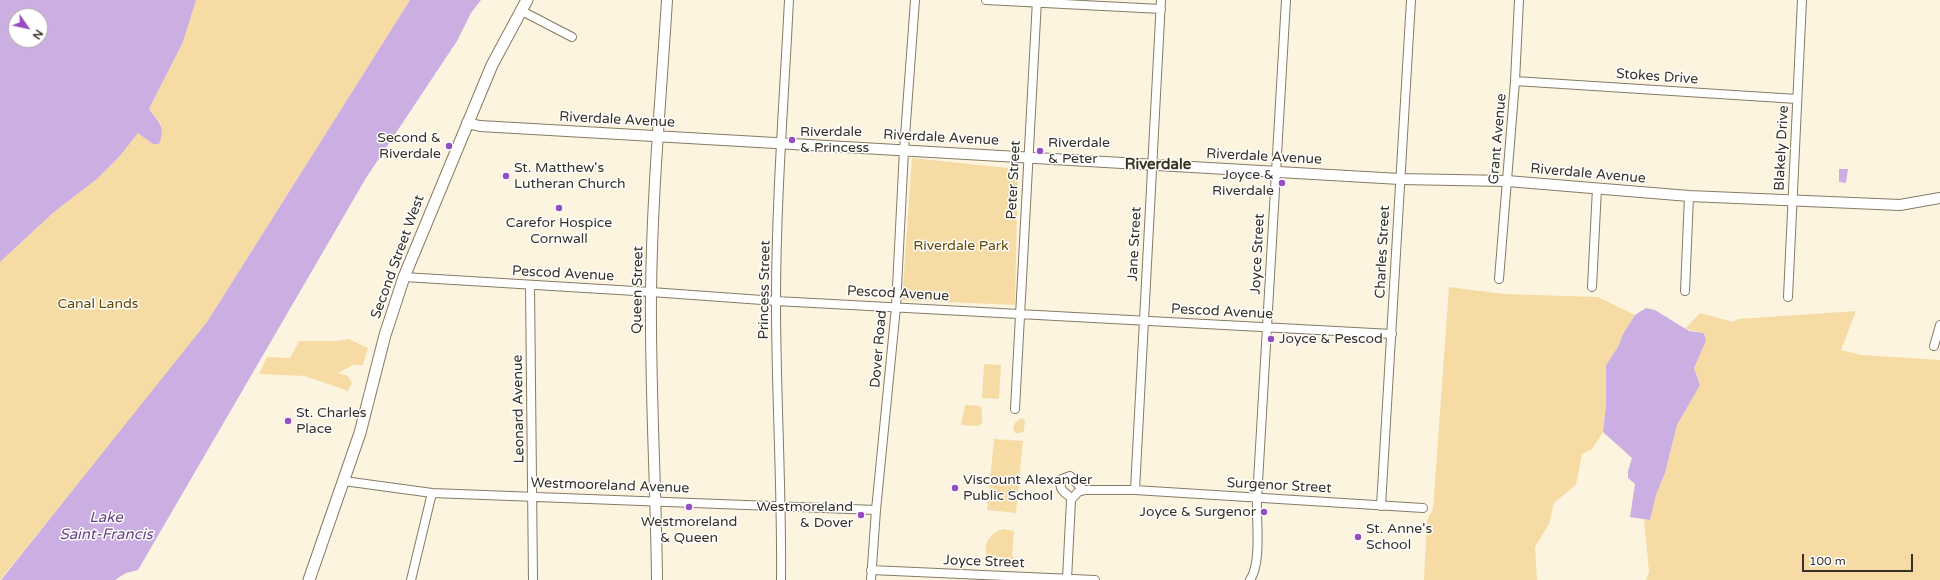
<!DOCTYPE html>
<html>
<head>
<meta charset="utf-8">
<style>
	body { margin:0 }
	#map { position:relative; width:1940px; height:580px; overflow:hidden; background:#fdf4e0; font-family:"Varela Round",sans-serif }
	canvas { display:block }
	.north { position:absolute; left:8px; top:8px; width:40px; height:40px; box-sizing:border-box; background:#fff; border:1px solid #afada9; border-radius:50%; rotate:124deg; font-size:11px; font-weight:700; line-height:16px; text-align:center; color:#373229 }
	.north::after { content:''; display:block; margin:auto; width:14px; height:18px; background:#954ec1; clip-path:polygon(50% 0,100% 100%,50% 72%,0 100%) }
	.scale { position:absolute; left:1802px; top:554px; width:111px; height:18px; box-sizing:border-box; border:2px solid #373229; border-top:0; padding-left:5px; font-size:12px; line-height:14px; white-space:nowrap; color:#373229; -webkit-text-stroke:3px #fff; paint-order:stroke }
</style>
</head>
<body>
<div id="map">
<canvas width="1940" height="580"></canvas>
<div class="north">N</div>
<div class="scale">100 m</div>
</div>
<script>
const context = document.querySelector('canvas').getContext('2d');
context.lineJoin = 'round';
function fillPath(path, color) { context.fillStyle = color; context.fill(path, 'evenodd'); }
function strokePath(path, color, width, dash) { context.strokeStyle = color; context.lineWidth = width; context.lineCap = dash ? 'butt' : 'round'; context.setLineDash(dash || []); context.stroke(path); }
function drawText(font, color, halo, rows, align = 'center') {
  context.font = font + ' "Varela Round",sans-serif'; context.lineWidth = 3; context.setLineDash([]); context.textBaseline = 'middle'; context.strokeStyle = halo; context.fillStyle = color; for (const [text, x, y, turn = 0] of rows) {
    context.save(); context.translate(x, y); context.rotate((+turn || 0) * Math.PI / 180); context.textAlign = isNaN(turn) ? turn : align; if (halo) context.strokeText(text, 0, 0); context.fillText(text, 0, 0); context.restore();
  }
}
fillPath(new Path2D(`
	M196,0H410L207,322L164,378L0,580V262L54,212L97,179L119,157L138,132L153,144L161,124L149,109L183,42Z
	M912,158L1018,169L1015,305L902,300Z
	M1449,287L1504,294L1598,297L1635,315L1623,334L1618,347L1606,365V406L1603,432L1592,449L1582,454L1576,485L1554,503L1549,524L1535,547L1537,580H1424L1427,520L1433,509Z
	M1856,311L1841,350L1861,355L1940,360V580H1646L1649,572L1644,519L1650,520L1656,495L1665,473L1677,425L1700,385L1694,368L1706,341L1704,333L1685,329L1700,313L1733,322L1738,319Z
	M349,339L368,348L363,365H353L338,373L348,376L352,383L348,391L305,376L259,374L267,357L290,358L299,341H335Z
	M984,364L1001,365L999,399L982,398Z
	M965,405L980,406L982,410V424L977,426L961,425Z
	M1021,418L1025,420L1024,431L1020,433H1015L1013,429L1015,423Z
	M994,439L1023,441L1016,513L987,510Z
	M1004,529L1014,531L1012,556L1016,558V561L1013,564L1010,562L1009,558L986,556C984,542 990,532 1004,529Z`), '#f6dca4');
fillPath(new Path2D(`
	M0,0H196L183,42L149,109C159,123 166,126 159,144H153L138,133L119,157L97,179L54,212L0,262ZM16,16H40V40H16Z
	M410,0H481L471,13L457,41L366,178L138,570L126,573L115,580H1L207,322Z
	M1839,169H1848L1846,183L1839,182Z
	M1646,308L1655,310L1689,331L1704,333L1706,341L1694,368L1700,385L1677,425L1665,473L1656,495L1650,520L1630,517L1635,484L1628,478V471L1632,458L1603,432L1606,406V365L1618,347L1623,334L1635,315Z`), '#cbaee2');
const minor = new Path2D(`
	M986,0L1161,9
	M520,10L572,37
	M1515,81L1797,99
	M404,277L651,292L776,301L1392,334
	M1499,279L1515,81L1519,0
	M530,285L533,580
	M1592,287L1597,188
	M1685,291L1689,196
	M1788,297L1802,0
	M1934,346L1940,325
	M1015,409L1037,0
	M344,481L432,493L876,510
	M1135,490L1161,0
	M1072,498C1065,493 1057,489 1062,479L1070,476L1083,490
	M1381,506L1411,0
	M871,570L1095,580
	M1067,579L1071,500L1078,492L1085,490H1135L1423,508
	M411,580L432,493
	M781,580C782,487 776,395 776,302C776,201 784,100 789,0
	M871,580L876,510L896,307L904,150L915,0
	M1250,580C1262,562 1256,521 1257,499L1286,0`);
const tertiary = new Path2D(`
	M467,123L480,126L1400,179L1507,181L1689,196L1900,205L1940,198
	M657,580C656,484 650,389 651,293C652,195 661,97 667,0`);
const secondary = new Path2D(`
	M309,580L360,433L385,335L404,277L492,65L527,0`);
strokePath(minor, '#857b65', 10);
strokePath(tertiary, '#857b65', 12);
strokePath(secondary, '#857b65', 13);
strokePath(minor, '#fff', 8);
strokePath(tertiary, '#fff', 10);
strokePath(secondary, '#fff', 11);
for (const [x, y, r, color] of [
	[792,140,4,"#954ec1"],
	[449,146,4,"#954ec1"],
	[1040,151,4,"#954ec1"],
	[506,176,4,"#954ec1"],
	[1282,183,4,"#954ec1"],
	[559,208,4,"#954ec1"],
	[1271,339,4,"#954ec1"],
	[288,421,4,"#954ec1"],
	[955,488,4,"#954ec1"],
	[689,507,4,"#954ec1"],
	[1264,512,4,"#954ec1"],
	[861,515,4,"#954ec1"],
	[1358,537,4,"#954ec1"]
]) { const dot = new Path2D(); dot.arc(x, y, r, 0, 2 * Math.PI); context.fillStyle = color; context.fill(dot); strokePath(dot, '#fff', 1.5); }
drawText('14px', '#373229', '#fff', [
	["Stokes Drive",1657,77,4],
	["Riverdale Avenue",617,120,3],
	["Riverdale Avenue",941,138,3],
	["Grant Avenue",1498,139,-85],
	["Blakely Drive",1782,148,-87],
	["Riverdale Avenue",1264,157,3],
	["Riverdale Avenue",1588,174,5],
	["Peter Street",1014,180,-87],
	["Jane Street",1135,244,-87],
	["Charles Street",1383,252,-87],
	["Joyce Street",1258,254,-87],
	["Second Street West",398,257,-70],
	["Pescod Avenue",563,274,3],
	["Queen Street",638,290,-89],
	["Princess Street",765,290,-89],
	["Pescod Avenue",898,294,3],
	["Pescod Avenue",1222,312,3],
	["Dover Road",879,349,-85],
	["Leonard Avenue",519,409,-91],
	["Westmooreland Avenue",610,486,2],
	["Surgenor Street",1279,486,3],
	["Joyce Street",984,562,2]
]);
drawText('14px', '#373229', '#fff', [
	["Riverdale",800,132],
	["& Princess",800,148],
	["Second &",441,138,"right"],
	["Riverdale",441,154,"right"],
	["Riverdale",1048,143],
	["& Peter",1048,159],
	["St. Matthew's",514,168],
	["Lutheran Church",514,184],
	["Joyce &",1274,175,"right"],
	["Riverdale",1274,191,"right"],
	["Carefor Hospice",559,223,"center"],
	["Cornwall",559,239,"center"],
	["Joyce & Pescod",1279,339],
	["St. Charles",296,413],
	["Place",296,429],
	["Viscount Alexander",963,480],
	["Public School",963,496],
	["Westmoreland",853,507,"right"],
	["& Dover",853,523,"right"],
	["Joyce & Surgenor",1256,512,"right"],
	["Westmoreland",689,522,"center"],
	["& Queen",689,538,"center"],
	["St. Anne's",1366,529],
	["School",1366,545]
], 'left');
drawText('14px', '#634900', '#fff', [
	["Riverdale Park",961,246],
	["Canal Lands",98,304]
]);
drawText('bold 15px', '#3b321e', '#fff', [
	["Riverdale",1158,165]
]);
drawText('italic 15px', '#6a4484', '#fff', [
	["Lake",106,518],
	["Saint-Francis",106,535]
]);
</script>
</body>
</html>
